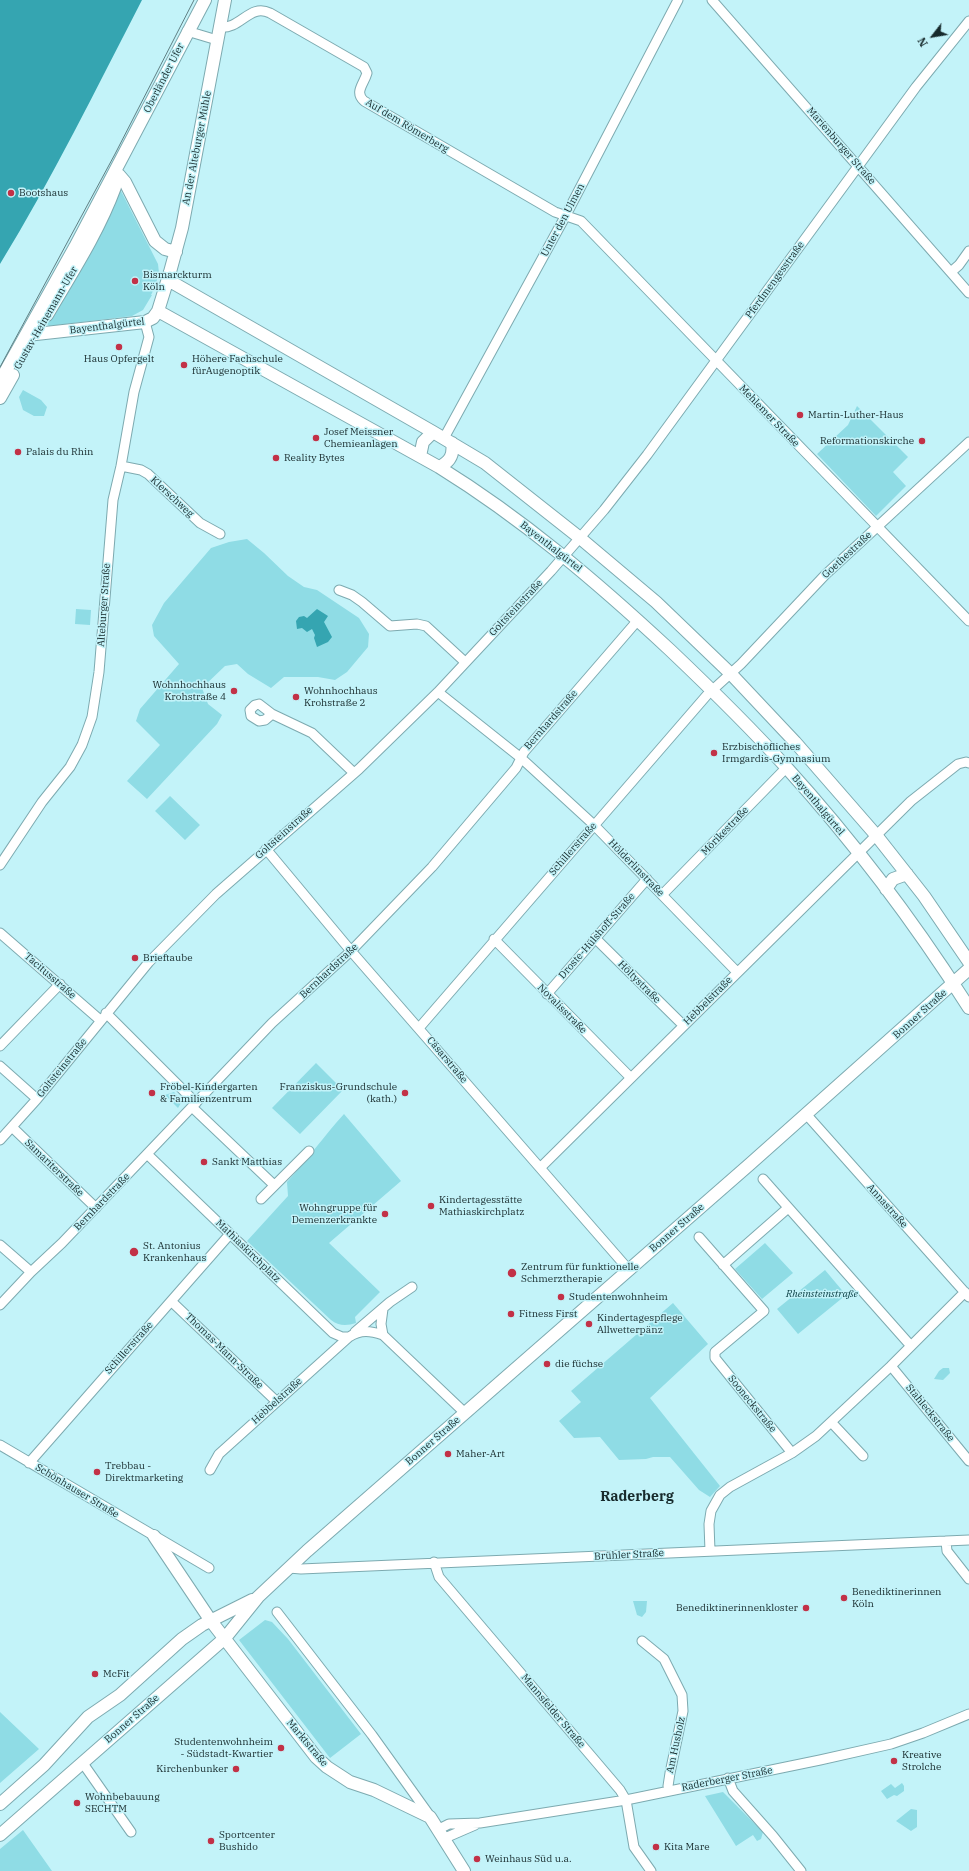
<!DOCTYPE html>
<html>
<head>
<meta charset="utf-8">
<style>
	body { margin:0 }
	#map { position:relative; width:969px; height:1871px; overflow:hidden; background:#c3f3f9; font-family:"IBM Plex Serif",serif }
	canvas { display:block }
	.north { position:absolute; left:913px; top:16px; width:40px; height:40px; -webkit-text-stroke:3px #c3f3f9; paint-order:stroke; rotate:239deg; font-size:11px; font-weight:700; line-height:16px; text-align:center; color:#172a2c }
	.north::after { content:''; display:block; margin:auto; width:14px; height:18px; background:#172a2c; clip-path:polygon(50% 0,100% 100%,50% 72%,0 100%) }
</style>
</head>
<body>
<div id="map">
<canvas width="969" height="1871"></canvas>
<div class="north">N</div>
</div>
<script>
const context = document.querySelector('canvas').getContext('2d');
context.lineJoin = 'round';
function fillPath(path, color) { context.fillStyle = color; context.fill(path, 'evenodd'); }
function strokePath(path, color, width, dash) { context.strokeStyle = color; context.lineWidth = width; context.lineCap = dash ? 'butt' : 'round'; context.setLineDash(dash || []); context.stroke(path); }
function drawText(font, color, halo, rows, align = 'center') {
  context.font = font + ' "IBM Plex Serif",serif'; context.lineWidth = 3; context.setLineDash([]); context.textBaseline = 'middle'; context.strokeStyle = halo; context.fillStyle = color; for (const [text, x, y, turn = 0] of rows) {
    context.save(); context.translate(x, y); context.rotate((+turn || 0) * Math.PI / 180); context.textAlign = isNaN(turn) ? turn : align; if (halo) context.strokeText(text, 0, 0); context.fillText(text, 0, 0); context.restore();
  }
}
fillPath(new Path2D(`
	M120,189L158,264L159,273L155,287L151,295H152L143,310L132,316L49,326L47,324L67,291Z
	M23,390L41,400L47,407L44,416H34L23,410L19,397Z
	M857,406L908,457L893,472L906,486L876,516L817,454L848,425Z
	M247,539L264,553L288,576L304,587L317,590L359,618L369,634L368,647L347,672L335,680L318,677H284L271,688L248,674L237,664L225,666L202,688L208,704L222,715L217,724L147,799L127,781L160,745L136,721L140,709L179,664L154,636L152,625L164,603L211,548L229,542Z
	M76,609L91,610L90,625L75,624Z
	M170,796L200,825L185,840L155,811Z
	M316,1063L343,1090L300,1134L272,1108Z
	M174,1092L182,1101L178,1108L165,1095Z
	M344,1114L401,1181L329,1243L380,1292L355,1317L356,1323C347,1326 338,1326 331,1320L247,1241L288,1196L287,1182C307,1160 324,1136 344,1114Z
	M765,1243L793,1273L762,1299L735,1269Z
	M825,1270L846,1295L798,1334L777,1309Z
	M673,1303L708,1344L650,1398L720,1486L710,1497L699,1490L670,1457H653L646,1459L619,1460L600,1437L574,1438L559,1421L581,1402L571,1391Z
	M943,1368H949L950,1373L943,1380L934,1379L939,1371Z
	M633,1601H647L646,1612L642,1617L637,1615Z
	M265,1620L272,1622L288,1639L361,1734L330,1758L239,1640Z
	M0,1712L39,1749L0,1783Z
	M902,1783L904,1786V1791L897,1796L894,1795L887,1799L881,1791L891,1784L895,1788Z
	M723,1792L763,1832L761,1839L757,1841L753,1835L736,1846L705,1796Z
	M911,1809L917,1810V1827L911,1831L896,1821Z
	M23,1830L52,1871H0V1849Z`), '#8fdce5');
fillPath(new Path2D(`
	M0,0H142C96,89 52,179 0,264Z
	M317,609L328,616L324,622L332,637L328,642L317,647L314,638L315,635L312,629L307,632L302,628L297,629L296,621L299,617L304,616L307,618Z`), '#35a5b1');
const minor = new Path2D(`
	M712,0L969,293
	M219,27C241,30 249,3 270,13L364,67L367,73C364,84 354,92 364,101L555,212L581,221L969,621
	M187,31L217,40
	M951,272L959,265L969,251
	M444,438L566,215L678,0
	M121,466L141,470L148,474L200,523L220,534
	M339,590L352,595L362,602L390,626L417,624L426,626L465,662
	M438,692L521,758L594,825L737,972
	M272,714L265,720L259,721L251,716L250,710L255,705L259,704L272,714L312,733L354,773
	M266,849L351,951L629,1270
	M0,865L42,802L70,767L82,745L92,717L99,672L113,500L121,466L134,392L149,337L145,322
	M662,895L787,767
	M0,933L100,1020
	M595,938L683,1025
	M494,939L631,1078
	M547,994L647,879
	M106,1013L196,1103
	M419,1028L707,695L741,664L825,575L969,442
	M0,1046L60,984
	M0,1066L37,1099
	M193,1108L274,1185
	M806,1114L969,1297
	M12,1127L96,1208
	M0,1140L37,1099L149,962L216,894L359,769L438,692L551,571L604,510L647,455L916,87L969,21
	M147,1154L333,1333L342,1337H349
	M540,1168L911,801L958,764L966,762L969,763
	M763,1179L911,1346
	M261,1199L309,1151
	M699,1237L764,1311L715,1352V1358L792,1453
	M0,1245L31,1272
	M723,1265L788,1208
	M171,1301L276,1401
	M0,1305L31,1272L62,1243L272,1023L351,951L432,867L516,768L524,752L638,620
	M383,1309L381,1324L383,1335
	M355,1332L390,1302L412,1287
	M891,1366L969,1461
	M832,1423L863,1456
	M0,1445L209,1568
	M29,1463L230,1234
	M210,1470L219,1454L349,1337C361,1329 371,1331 383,1335L465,1413
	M946,1541L947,1551L969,1579
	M710,1551L709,1524L711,1511L720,1495L730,1487L792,1453L816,1436L891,1366L965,1292
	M434,1562L439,1577L620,1790L626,1800L634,1847L651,1871
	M289,1568L301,1569L969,1540
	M277,1612L372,1735L430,1816
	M642,1641L664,1659L682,1695L683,1711L670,1773L668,1786L669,1790
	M82,1762L131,1832
	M728,1778L733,1791L773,1836L801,1871
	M439,1829L449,1824L480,1823L626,1800L820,1760L891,1744L923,1733L969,1714
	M445,1838L475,1825`);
const major = new Path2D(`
	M119,175L125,182L155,241L165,249L176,252
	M168,280L433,432L485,463L580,538L656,602L731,674L795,742L876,835L924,896L969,962
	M158,311L439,467C523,519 598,583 670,650C710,688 749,726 786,767C854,842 915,923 969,1008
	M47,315C71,274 98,233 115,187
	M27,335L145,322L153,318L158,311L170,272L182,228L225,0
	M0,381L75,247L205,0
	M0,398L13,375
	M420,456L423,442L433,432
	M439,467C450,462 454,455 452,443
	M886,889L893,879L907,874
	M154,1536L211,1621L316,1757L327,1767L350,1782L374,1790L430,1817L464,1871
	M0,1804L44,1765L88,1717L120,1695L182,1639L202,1625L252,1600
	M0,1835L225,1638L258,1597L307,1551L750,1164L969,969`);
strokePath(minor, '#7daab0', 11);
strokePath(major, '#7daab0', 14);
strokePath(minor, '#fff', 9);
strokePath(major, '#fff', 12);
strokePath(new Path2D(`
	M0,367L115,154L194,0`), '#607f83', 1);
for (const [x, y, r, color] of [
	[11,193,4,"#c23147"],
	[135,281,4,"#c23147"],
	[119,347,4,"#c23147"],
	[184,365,4,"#c23147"],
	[800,415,4,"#c23147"],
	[316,438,4,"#c23147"],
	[922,441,4,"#c23147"],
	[18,452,4,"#c23147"],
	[276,458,4,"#c23147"],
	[234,691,4,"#c23147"],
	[296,697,4,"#c23147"],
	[714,753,4,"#c23147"],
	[135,958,4,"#c23147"],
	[152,1093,4,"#c23147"],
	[405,1093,4,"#c23147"],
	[204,1162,4,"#c23147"],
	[431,1206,4,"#c23147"],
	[385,1214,4,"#c23147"],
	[134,1252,5,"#c23147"],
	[512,1273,5,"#c23147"],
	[561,1297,4,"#c23147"],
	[511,1314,4,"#c23147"],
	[589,1324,4,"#c23147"],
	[547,1364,4,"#c23147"],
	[448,1454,4,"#c23147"],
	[97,1472,4,"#c23147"],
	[844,1598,4,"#c23147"],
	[806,1608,4,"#c23147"],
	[95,1674,4,"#c23147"],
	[281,1748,4,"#c23147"],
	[894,1761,4,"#c23147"],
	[236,1769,4,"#c23147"],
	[77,1803,4,"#c23147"],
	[211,1841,4,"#c23147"],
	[656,1847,4,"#c23147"],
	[477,1859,4,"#c23147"]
]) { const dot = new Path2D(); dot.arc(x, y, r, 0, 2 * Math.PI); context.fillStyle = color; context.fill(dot); strokePath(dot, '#c3f3f9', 1.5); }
drawText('10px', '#172a2c', '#c3f3f9', [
	["Oberländer Ufer",164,78,-63],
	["Auf dem Römerberg",407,126,31],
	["Marienburger Straße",841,146,49],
	["An der Alteburger Mühle",197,148,-79],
	["Unter den Ulmen",563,220,-62],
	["Pferdmengesstraße",775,280,-54],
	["Gustav-Heinemann-Ufer",46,318,-60],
	["Bayenthalgürtel",107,326,-7],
	["Mehlemer Straße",769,416,46],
	["Klerschweg",172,497,43],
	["Bayenthalgürtel",551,547,38],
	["Goethestraße",847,555,-43],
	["Alteburger Straße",104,605,-86],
	["Goltsteinstraße",516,608,-47],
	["Bernhardstraße",551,720,-49],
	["Bayenthalgürtel",818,805,50],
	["Mörikestraße",725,831,-46],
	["Goltsteinstraße",284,833,-42],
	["Schillerstraße",573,849,-49],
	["Hölderlinstraße",636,868,46],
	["Droste-Hülshoff-Straße",597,936,-49],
	["Bernhardstraße",329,971,-43],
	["Tacitusstraße",50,976,41],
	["Höltystraße",639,982,45],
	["Hebbelstraße",708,1001,-45],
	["Novalisstraße",562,1009,45],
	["Bonner Straße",920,1014,-42],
	["Cäsarstraße",447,1060,50],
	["Goltsteinstraße",62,1068,-51],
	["Samariterstraße",54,1168,44],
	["Bernhardstraße",102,1202,-46],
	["Annastraße",887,1206,48],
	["Bonner Straße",677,1228,-41],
	["Mathiaskirchplatz",248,1251,44],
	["Schillerstraße",129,1348,-48],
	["Thomas-Mann-Straße",224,1351,44],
	["Hebbelstraße",277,1401,-42],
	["Sooneckstraße",752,1404,51],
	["Stahleckstraße",930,1413,51],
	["Bonner Straße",433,1441,-41],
	["Schönhauser Straße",77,1491,31],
	["Brühler Straße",629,1555,-3],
	["Mannsfelder Straße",553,1711,50],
	["Bonner Straße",132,1719,-41],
	["Marktstraße",307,1743,50],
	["Am Husholz",676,1745,-78],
	["Raderberger Straße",727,1779,-11]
]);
drawText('10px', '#172a2c', '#c3f3f9', [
	["Bootshaus",19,193],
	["Bismarckturm",143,275],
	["Köln",143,287],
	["Haus Opfergelt",119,359,"center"],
	["Höhere Fachschule",192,359],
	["fürAugenoptik",192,371],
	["Martin-Luther-Haus",808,415],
	["Josef Meissner",324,432],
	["Chemieanlagen",324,444],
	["Reformationskirche",914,441,"right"],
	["Palais du Rhin",26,452],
	["Reality Bytes",284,458],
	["Wohnhochhaus",226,685,"right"],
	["Krohstraße 4",226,697,"right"],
	["Wohnhochhaus",304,691],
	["Krohstraße 2",304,703],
	["Erzbischöfliches",722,747],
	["Irmgardis-Gymnasium",722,759],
	["Brieftaube",143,958],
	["Fröbel-Kindergarten",160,1087],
	["& Familienzentrum",160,1099],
	["Franziskus-Grundschule",397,1087,"right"],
	["(kath.)",397,1099,"right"],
	["Sankt Matthias",212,1162],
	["Kindertagesstätte",439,1200],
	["Mathiaskirchplatz",439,1212],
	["Wohngruppe für",377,1208,"right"],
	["Demenzerkrankte",377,1220,"right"],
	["St. Antonius",143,1246],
	["Krankenhaus",143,1258],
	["Zentrum für funktionelle",521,1267],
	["Schmerztherapie",521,1279],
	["Studentenwohnheim",569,1297],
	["Fitness First",519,1314],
	["Kindertagespflege",597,1318],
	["Allwetterpänz",597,1330],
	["die füchse",555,1364],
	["Maher-Art",456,1454],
	["Trebbau -",105,1466],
	["Direktmarketing",105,1478],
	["Benediktinerinnen",852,1592],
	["Köln",852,1604],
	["Benediktinerinnenkloster",798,1608,"right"],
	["McFit",103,1674],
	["Studentenwohnheim",273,1742,"right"],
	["- Südstadt-Kwartier",273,1754,"right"],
	["Kreative",902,1755],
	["Strolche",902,1767],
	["Kirchenbunker",228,1769,"right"],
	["Wohnbebauung",85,1797],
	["SECHTM",85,1809],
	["Sportcenter",219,1835],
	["Bushido",219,1847],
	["Kita Mare",664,1847],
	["Weinhaus Süd u.a.",485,1859]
], 'left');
drawText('italic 10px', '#083c41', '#c3f3f9', [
	["Rheinsteinstraße",822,1294]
]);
drawText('bold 14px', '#172a2c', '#c3f3f9', [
	["Raderberg",637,1497]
]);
</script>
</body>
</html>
